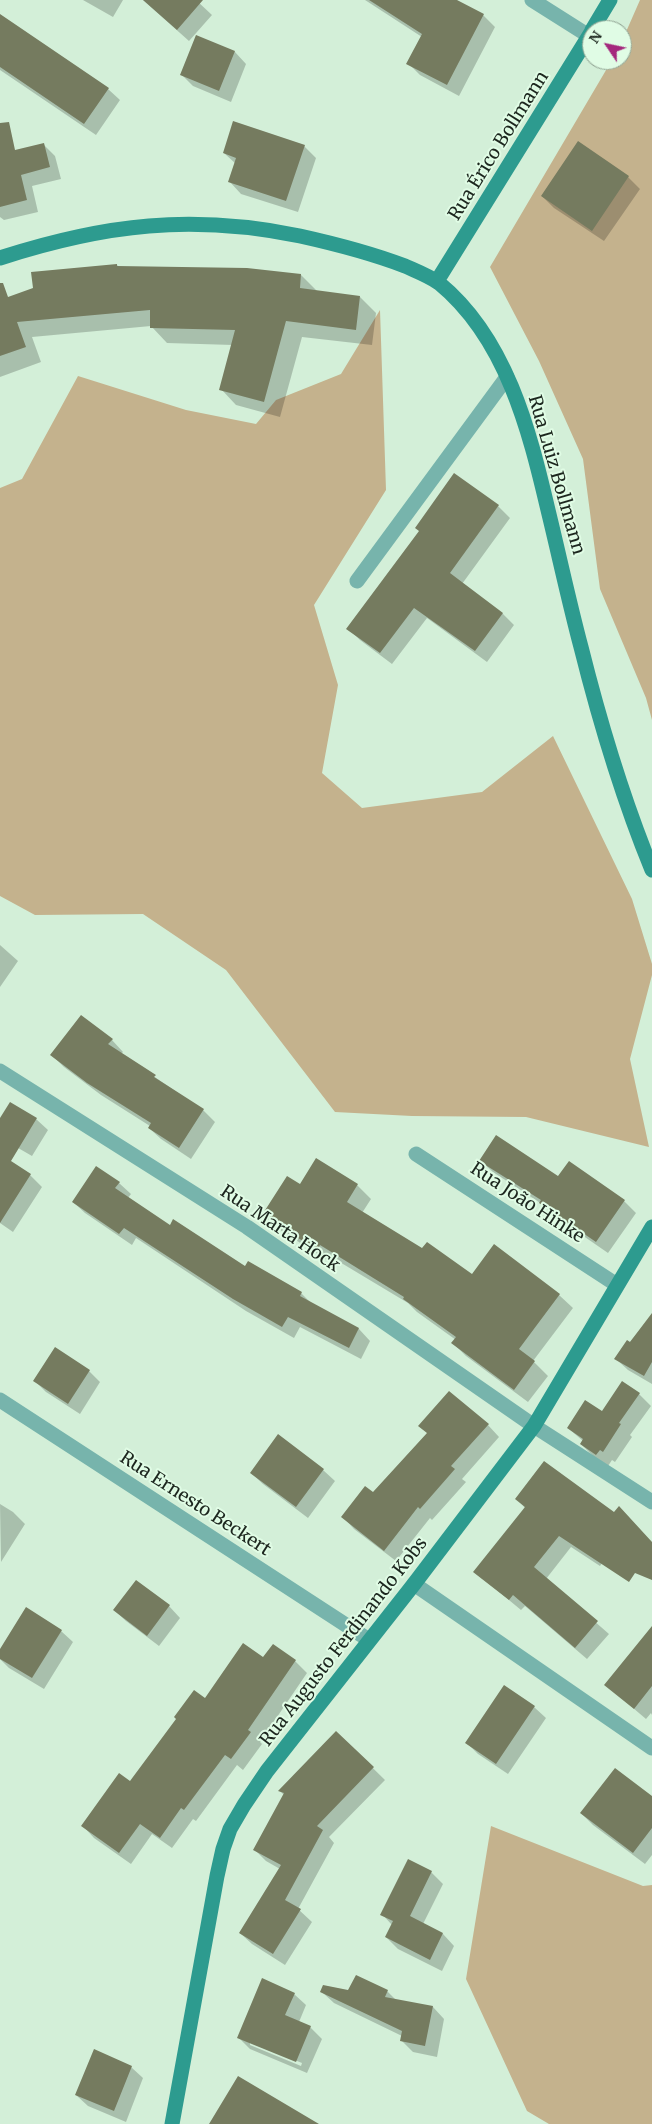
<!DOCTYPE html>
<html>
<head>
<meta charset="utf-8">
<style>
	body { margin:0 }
	#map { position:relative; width:652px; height:2124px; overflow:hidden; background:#d3efd8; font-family:Merriweather,serif }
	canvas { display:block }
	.north { position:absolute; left:582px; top:20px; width:50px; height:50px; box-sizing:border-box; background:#e0fce5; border:1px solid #92a695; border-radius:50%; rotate:304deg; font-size:14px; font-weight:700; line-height:20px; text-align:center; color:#1c261e }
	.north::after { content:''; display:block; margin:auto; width:18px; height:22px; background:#a4287d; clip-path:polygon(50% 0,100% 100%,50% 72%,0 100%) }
</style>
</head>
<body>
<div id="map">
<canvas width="652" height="2124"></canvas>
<div class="north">N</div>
</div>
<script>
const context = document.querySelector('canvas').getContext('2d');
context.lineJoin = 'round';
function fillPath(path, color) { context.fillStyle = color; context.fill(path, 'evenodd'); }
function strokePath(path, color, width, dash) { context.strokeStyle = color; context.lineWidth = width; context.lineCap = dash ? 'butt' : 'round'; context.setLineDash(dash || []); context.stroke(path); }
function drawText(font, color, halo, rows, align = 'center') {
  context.font = font + ' Merriweather,serif'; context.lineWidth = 4; context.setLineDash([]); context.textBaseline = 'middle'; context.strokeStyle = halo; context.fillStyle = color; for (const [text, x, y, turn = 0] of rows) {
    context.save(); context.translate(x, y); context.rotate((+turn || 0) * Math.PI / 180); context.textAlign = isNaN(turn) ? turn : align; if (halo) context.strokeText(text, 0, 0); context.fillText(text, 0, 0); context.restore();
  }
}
fillPath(new Path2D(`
	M640,0H652V720L646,698L600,589L583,459L539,361L490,267L612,60H622V41Z
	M380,310L386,490L314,605L338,685L322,773L362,808L482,792L553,736L632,899L652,964V975L630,1059L649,1147L526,1117L412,1116L335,1112L226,970L143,914L35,915L0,896V488L22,479L78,376L186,410L256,424L276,400L341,374Z
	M491,1826L643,1886L652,1885V2124H549L527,2111L466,1979Z`), '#c4b28d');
fillPath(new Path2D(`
	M83,0H123L113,17Z
	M143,0H196L212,15L189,41Z
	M365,0H454L483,15L495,27L459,96L420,75L408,63L422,37Z
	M0,19L108,89L120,100L96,135L0,70Z
	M197,37L235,52L246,64L231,102L193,86L182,75Z
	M578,143L628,177L640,189L604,241L554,208L542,196Z
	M43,144L55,156L61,179L32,186L38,212L4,220L0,217V155Z
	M304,146L316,158L298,212L241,194L230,182L236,164L224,153Z
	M117,265L119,267L301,275L317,291L360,297L376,313L372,345L302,337L280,417L236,405L221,389L233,345L167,343L151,326L32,337L41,362L0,377V301Z
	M498,506L510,518L462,584L503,614L514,625L487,662L427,618L392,664L360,640L348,628Z
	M0,945L18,961L0,987Z
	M112,1040L123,1052L121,1054L203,1110L215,1122L191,1159L161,1139L149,1128L150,1126L101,1095L64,1067L52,1055Z
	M36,1119L48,1130L32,1156L6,1141L0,1135V1121Z
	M0,1156L30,1175L42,1187L13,1232L0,1223Z
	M317,1160L357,1185L371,1199L362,1213L422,1250L472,1276L495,1246L559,1295L573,1308L533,1361L548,1376L528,1402L466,1356L453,1343L456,1340L417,1312L408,1303L333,1258L330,1262L277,1228L264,1215L300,1186Z
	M481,1161L558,1178L569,1163L624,1201L636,1213L608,1253L553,1215L542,1204L493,1172Z
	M119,1183L131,1194L128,1198L170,1226L246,1268L301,1293L312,1304L359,1329L370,1341L361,1359L300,1327L294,1338L246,1311L136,1238L132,1245L85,1213L73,1202Z
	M652,1315V1384L628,1370L616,1359Z
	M89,1371L100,1382L80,1414L46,1392L34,1380Z
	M639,1394L651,1406L630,1435L632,1437L615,1462L612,1460L608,1466L593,1456L581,1444L583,1441L568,1428Z
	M488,1425L499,1437L462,1479L466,1482L432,1520L430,1518L396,1561L354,1529L343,1517Z
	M323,1470L335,1481L308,1518L263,1484L251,1473Z
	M517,1499L652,1543V1571L616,1544L600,1566L571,1547L546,1579L609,1634L587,1659L525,1606L521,1610L475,1572L525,1508Z
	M0,1504L13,1512L25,1524L1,1562Z
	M169,1606L180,1618L159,1646L126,1621L114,1610Z
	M652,1628V1715L651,1713L646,1719L606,1685Z
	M61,1631L73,1642L44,1689L9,1668L0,1659V1651Z
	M273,1646L295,1661L307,1673L260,1742L262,1744L243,1770L237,1765L196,1821L193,1819L172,1848L152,1834L131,1864L94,1838L83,1826L130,1783L205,1700L263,1659Z
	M534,1707L546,1718L508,1774L478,1754L467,1743Z
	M336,1732L385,1780L329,1837L334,1843L298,1909L312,1922L285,1965L252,1944L240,1933L280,1869L266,1861L255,1850L284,1795L280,1791Z
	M652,1798V1855L645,1864L593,1825L581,1813Z
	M431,1872L443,1884L423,1924L443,1934L454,1946L442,1971L398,1949L386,1937L392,1925L382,1914Z
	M387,1991L396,2000L433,2007L444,2019L437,2057L413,2052L402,2041V2036L334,2003L322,1992Z
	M294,1994L306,2005L299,2022L310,2027L322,2039L307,2073L250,2049L238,2037ZM250,2042L302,2063L301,2066L250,2045Z
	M131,2067L143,2078L126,2122L88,2106L76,2095Z`), '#0003');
fillPath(new Path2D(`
	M143,0H203L177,30Z
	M369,0H457L484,14L447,85L406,64L422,34Z
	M0,14L109,88L84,124L0,67Z
	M196,35L235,51L219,91L180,75Z
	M233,121L305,145L286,201L228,182L236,158L223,153Z
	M9,122L15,150L44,143L50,167L21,175L27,200L0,207V123Z
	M578,141L629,176L592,231L541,196Z
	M117,264V266L247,268L301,274L300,288L360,296L356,330L286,321L264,402L219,390L235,330L150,328V310L17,322L26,347L0,356V283H3L8,297L33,288L31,272Z
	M454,473L499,505L450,573L503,613L475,651L414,608L380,653L346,629L419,531L415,528Z
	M81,1015L113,1039L108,1044L156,1075L154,1077L204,1109L179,1148L148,1128L151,1123L87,1083L50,1055Z
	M10,1102L37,1118L11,1161L31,1174L0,1223V1118Z
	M496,1135L558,1176L569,1161L625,1200L596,1242L539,1203L541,1200L479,1161Z
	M316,1158L358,1184L347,1202L422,1248L427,1242L472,1274L494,1244L560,1294L519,1349L535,1361L514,1390L451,1343L456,1337L403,1299L404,1297L320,1245L317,1250L262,1215L287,1176L300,1184Z
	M96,1166L120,1182L115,1188L170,1225L173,1219L245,1266L248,1261L302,1292L300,1296L359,1328L349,1348L288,1317L282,1327L233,1299L124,1228L119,1234L72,1202Z
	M652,1313V1362L644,1376L614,1359L627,1340L630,1342Z
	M55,1347L90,1370L68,1404L33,1381Z
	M622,1381L640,1393L619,1423L621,1424L603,1452L600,1450L596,1455L580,1444L583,1439L567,1428L585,1400L602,1411Z
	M449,1391L489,1424L451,1466L455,1469L420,1509L418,1507L384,1551L341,1517L365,1486L373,1492L427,1433L418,1426Z
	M278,1434L324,1469L296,1507L250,1473Z
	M544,1461L614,1512L619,1506L652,1542V1580L635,1573L629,1582L559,1536L534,1567L598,1621L575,1648L513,1595L509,1600L473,1572L525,1507L515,1499Z
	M136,1580L170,1605L147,1636L113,1610Z
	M26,1607L62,1630L32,1678L0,1659V1649Z
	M652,1626V1686L634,1709L604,1685Z
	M243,1643L263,1657L273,1644L296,1660L248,1730L251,1732L231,1759L225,1755L184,1810L181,1808L160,1838L140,1824L119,1853L81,1826L119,1773L130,1781L176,1719L174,1717L194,1690L205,1698Z
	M504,1685L535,1706L496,1764L465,1743Z
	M336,1731L374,1767L317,1826L323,1830L285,1900L301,1909L273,1954L239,1933L281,1865L253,1850L284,1793L278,1791Z
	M615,1768L652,1796V1828L633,1853L580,1813Z
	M408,1859L432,1871L410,1916L443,1933L430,1960L385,1937L393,1921L380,1915Z
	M356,1975L388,1990L385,1997L433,2006L425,2046L400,2041L402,2031L320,1992L323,1985L348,1990Z
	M262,1978L295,1993L285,2015L311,2026L296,2062L237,2038Z
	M94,2049L132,2066L114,2111L75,2095Z
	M238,2076L319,2124H209Z`), '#757b5f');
strokePath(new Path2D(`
	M532,0L589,36
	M357,581L507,377
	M0,1071L247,1227L534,1426L652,1502
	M416,1154L617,1285
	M0,1400L369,1640
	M414,1584L652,1748`), '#77b4ac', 15);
strokePath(new Path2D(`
	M592,30L610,0
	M0,258C105,224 192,214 300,236C336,244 371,253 405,266C416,271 429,276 439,283C506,338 529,429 548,510C559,555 569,602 581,647C600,723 623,799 652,870
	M437,281L592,31
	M172,2124L217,1876L223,1849L230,1829L244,1805L267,1771L414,1584L534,1426L652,1227`), '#2d9b8f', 15);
drawText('18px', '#1c261e', '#e0fce5', [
	["Rua Érico Bollmann",499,146,-58],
	["Rua Luiz Bollmann",556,475,74],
	["Rua João Hinke",527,1203,33],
	["Rua Marta Hock",280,1229,34],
	["Rua Ernesto Beckert",195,1504,33],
	["Rua Augusto Ferdinando Kobs",344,1642,-52]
]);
</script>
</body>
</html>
